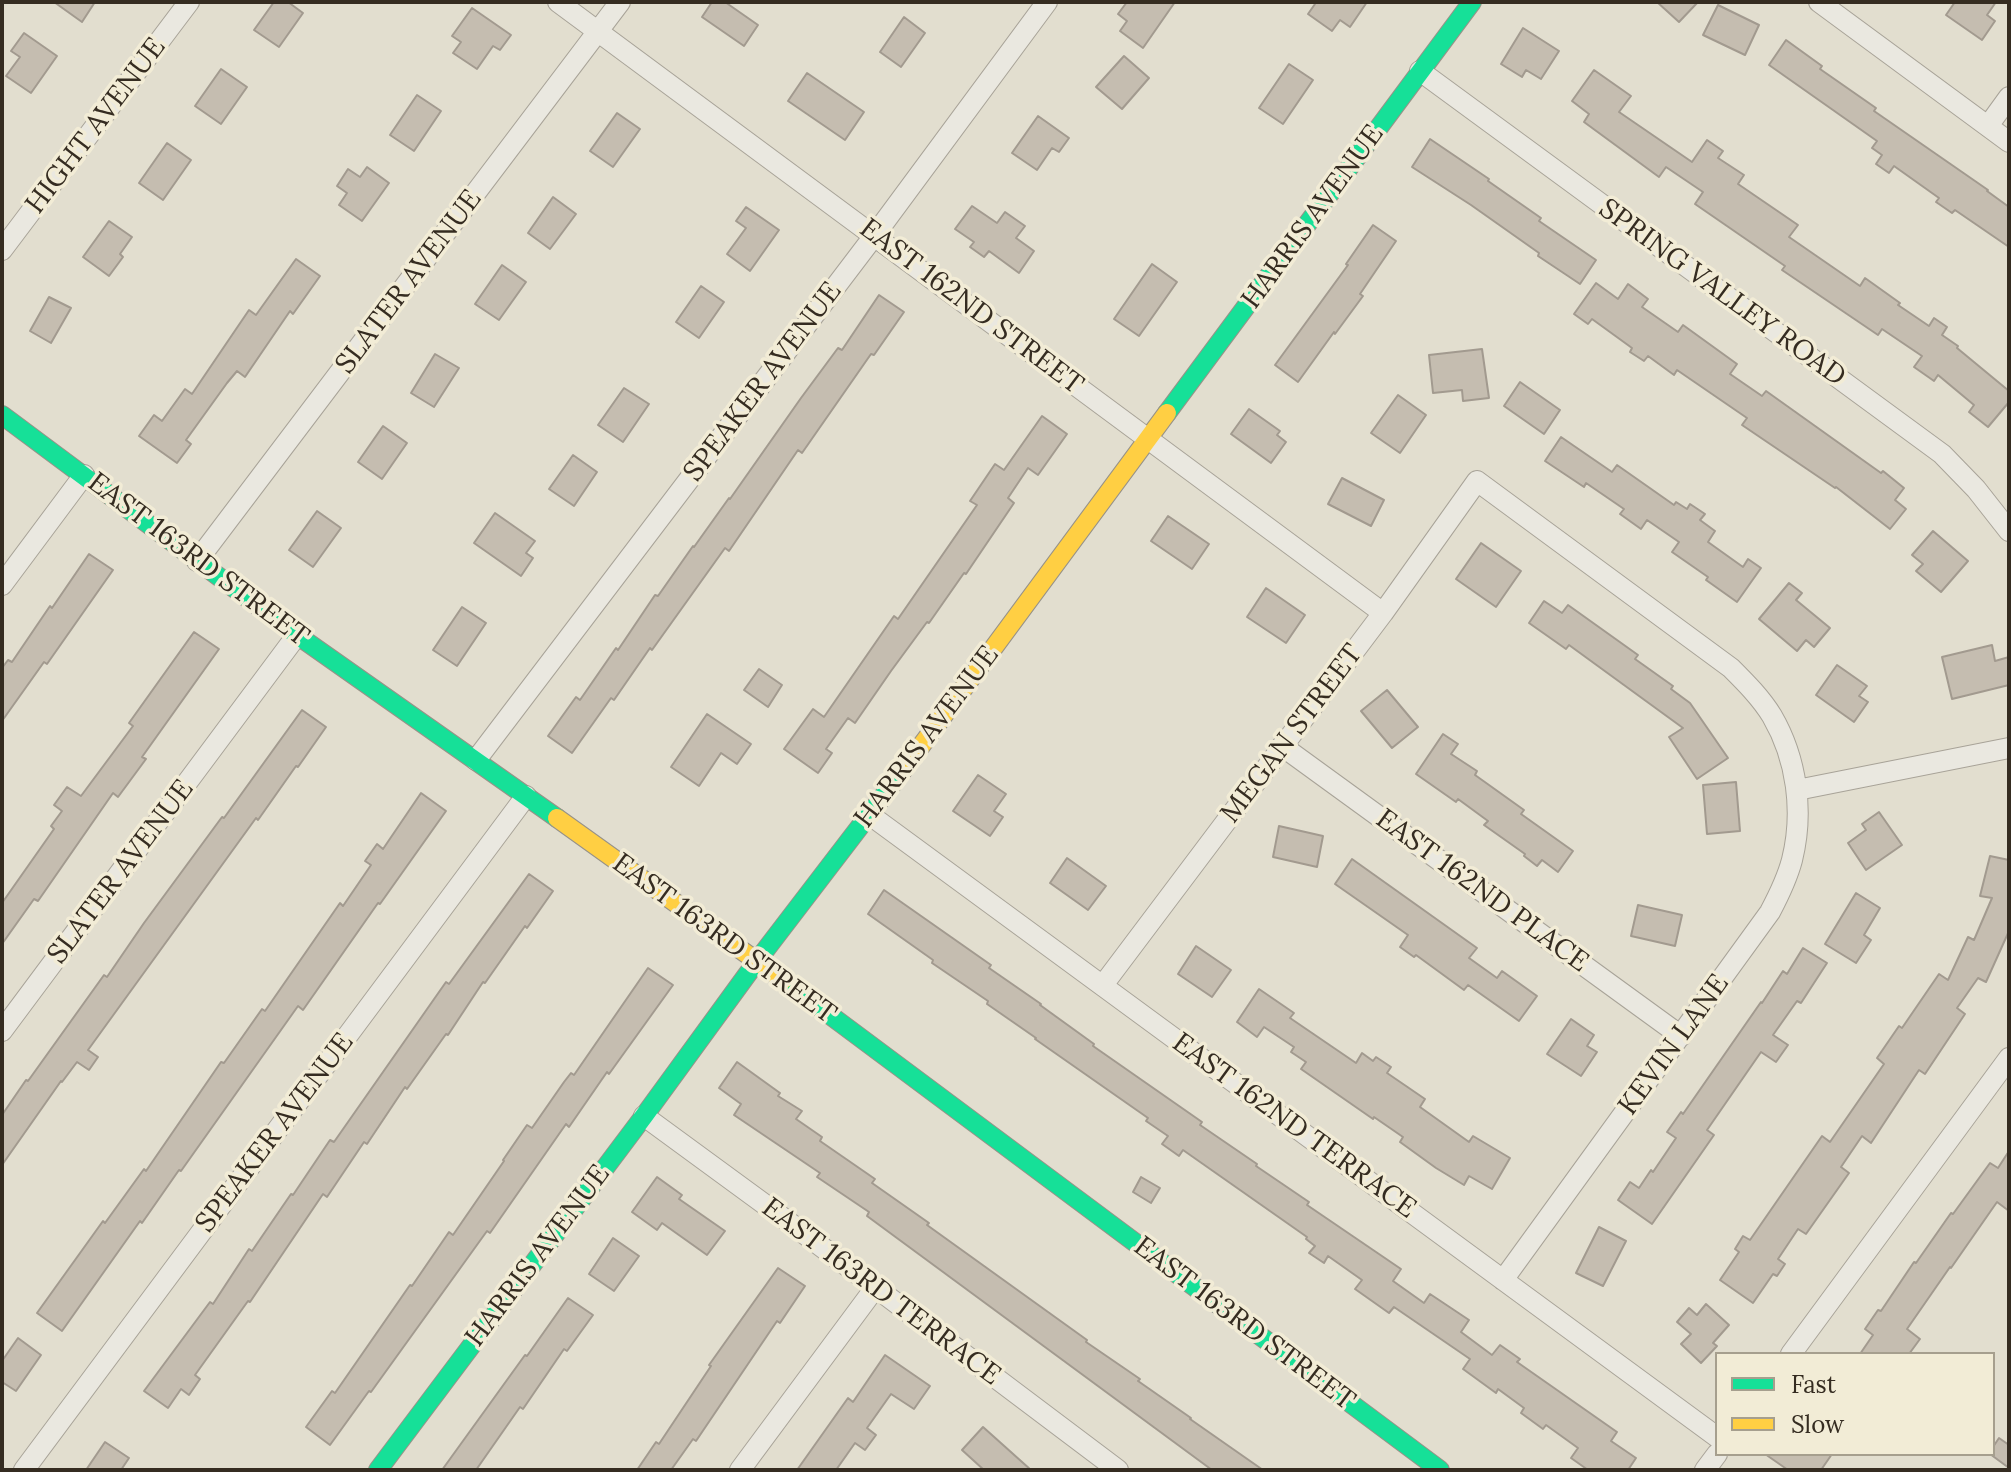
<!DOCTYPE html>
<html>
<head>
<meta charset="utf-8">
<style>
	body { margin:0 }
	#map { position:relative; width:2011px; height:1472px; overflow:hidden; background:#e2decf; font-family:Lora,serif }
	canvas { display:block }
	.frame { position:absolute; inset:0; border:4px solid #352c21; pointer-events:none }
	.legend { position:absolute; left:1715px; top:1352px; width:280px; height:104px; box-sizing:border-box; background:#f2ecd6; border:2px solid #a69f8e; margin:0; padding:10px 14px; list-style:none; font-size:24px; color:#352c21 }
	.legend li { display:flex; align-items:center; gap:16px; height:40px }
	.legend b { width:40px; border:2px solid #a69f8e }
</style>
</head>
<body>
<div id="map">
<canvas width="2011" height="1472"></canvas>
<div class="frame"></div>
<ul class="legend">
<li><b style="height:10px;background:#16e098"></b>Fast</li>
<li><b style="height:10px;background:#ffcf43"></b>Slow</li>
</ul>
</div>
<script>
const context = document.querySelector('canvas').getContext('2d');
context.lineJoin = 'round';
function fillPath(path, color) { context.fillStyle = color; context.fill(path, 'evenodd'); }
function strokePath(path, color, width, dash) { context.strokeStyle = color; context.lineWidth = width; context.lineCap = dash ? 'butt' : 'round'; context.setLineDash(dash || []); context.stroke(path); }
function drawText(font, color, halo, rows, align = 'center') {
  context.font = font + ' Lora,serif'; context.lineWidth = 7; context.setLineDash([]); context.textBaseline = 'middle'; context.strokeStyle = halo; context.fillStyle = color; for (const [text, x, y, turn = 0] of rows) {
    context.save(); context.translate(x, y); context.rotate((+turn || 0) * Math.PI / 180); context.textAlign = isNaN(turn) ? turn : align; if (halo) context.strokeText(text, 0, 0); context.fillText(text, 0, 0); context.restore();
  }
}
const building = new Path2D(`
	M54,2H95L82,22Z
	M274,2H288L303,13L279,47L254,30Z
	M712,2H725L758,25L744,46L702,17Z
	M1127,2H1175L1143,48L1120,31L1127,21L1118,14Z
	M1313,2H1367L1350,27L1340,20L1332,31L1308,14L1315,4Z
	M1657,2H1698L1679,22Z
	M1955,2H1996L1987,15L1995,21L1982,40L1946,15Z
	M1718,5L1759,25L1745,55L1703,35Z
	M472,8L511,35L500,50L493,46L477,69L453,53L461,42L452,36Z
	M904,17L925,33L901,67L880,52Z
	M1523,28L1559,51L1541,79L1526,70L1522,77L1501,64Z
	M24,33L57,56L31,93L6,76L20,57L11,51Z
	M1786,40L1822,66L1820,69L1876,108L1874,111L1988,190L1987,191L2009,207V247L1955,210L1952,213L1936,202L1939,198L1894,166L1889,173L1876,164L1882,155L1872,148L1877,141L1769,65Z
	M1124,56L1149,78L1122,109L1096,87Z
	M1289,64L1313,80L1283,124L1259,108Z
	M221,69L247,87L221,124L195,106Z
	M1594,70L1631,96L1619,112L1692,162L1707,140L1723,151L1718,158L1744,175L1738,184L1798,225L1789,237L1860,286L1865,278L1900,303L1898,305L1929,326L1934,318L1947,327L1942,335L1958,346L1957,348L2009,391V402L1988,427L1969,412L1974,405L1938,375L1934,381L1914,367L1922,356L1882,329L1878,335L1782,270L1785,266L1695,204L1703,192L1666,167L1659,177L1584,122L1589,114L1572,101Z
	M807,73L864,112L845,140L788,101Z
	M417,95L441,111L414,151L390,135Z
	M617,113L640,129L613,167L590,151Z
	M1038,116L1069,138L1059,152L1052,148L1037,170L1012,153Z
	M1430,139L1489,179L1488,181L1541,218L1539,221L1596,260L1580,284L1538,256L1539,253L1471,205L1412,167Z
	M167,143L191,160L163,200L139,183Z
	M367,167L389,183L362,221L339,205L347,193L337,186L348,169L360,177Z
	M553,197L576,214L550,249L528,233Z
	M972,206L997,223L1005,212L1025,226L1016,238L1034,251L1019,273L989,251L984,257L970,247L974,242L955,229Z
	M746,207L779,230L750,271L727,254L746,228L736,221Z
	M109,221L132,237L120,254L123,257L109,276L83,257Z
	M1373,225L1396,241L1360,294L1363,296L1335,334L1334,332L1298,382L1275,365L1348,265L1346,264Z
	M296,259L320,276L293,314L290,311L245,377L237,371L227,383L186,440L191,444L177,463L139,436L154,415L162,421L185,389L192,394L249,310L256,315Z
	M1152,264L1177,282L1139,336L1114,319Z
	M502,265L526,282L499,320L475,304Z
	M1596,283L1618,299L1628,284L1648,299L1642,307L1678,332L1683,325L1737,364L1730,374L1762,396L1766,391L1881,473L1883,471L1904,488L1895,500L1906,509L1890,529L1836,487L1835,488L1742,425L1747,418L1677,370L1674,375L1648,356L1644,361L1630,352L1632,348L1592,319L1588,324L1574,314Z
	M701,286L724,302L699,338L676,322Z
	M879,295L904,312L874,355L871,354L802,453L798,450L729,551L725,548L652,650L650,648L614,700L611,698L572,753L548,736L576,697L580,700L616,648L618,650L655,595L658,596L693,546L694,547L729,498L730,499L801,398L838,348L842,350Z
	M49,297L71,308L51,343L30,331Z
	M1482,349L1489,398L1463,401L1462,390L1433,393L1429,355Z
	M435,354L459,368L434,407L411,393Z
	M1520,382L1560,410L1544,434L1504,406Z
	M624,388L649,404L623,442L598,425Z
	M1398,395L1426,415L1400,453L1371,433Z
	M1249,409L1280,431L1277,435L1286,442L1271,463L1231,434Z
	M1042,416L1067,434L1038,475L1028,468L1008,498L1014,503L966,574L964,573L929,623L927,622L891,671L855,723L848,718L826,749L832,753L818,773L784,749L813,709L824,717L894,616L898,619L977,505L970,501L995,464L1004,470Z
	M383,426L407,443L382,479L358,462Z
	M1561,437L1612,472L1617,465L1674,505L1676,502L1687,509L1690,504L1705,514L1700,520L1715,531L1708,542L1743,567L1748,559L1761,568L1737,602L1706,580L1708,577L1672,552L1679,542L1647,520L1641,529L1620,514L1624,509L1586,483L1584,487L1545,461Z
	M573,455L597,472L574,506L549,489Z
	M1342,478L1384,500L1371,526L1328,504Z
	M317,511L341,528L313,567L289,550Z
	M495,513L535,541L526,553L533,558L521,576L474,543Z
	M1168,516L1209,544L1192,569L1151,541Z
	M1933,531L1968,561L1941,592L1916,571L1923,564L1912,555Z
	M1481,543L1521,571L1496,607L1456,579Z
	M89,554L113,570L47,664L44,662L2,721V668L8,660L12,662L50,606L52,608Z
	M1789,583L1802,593L1796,600L1830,628L1814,647L1806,640L1797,651L1759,619Z
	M1266,588L1305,615L1286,643L1247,617Z
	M1544,601L1562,613L1568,605L1638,655L1635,659L1673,686L1671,689L1690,703L1728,758L1697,779L1669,737L1683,728L1569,645L1566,649L1529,623Z
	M462,607L486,623L457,666L433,650Z
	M194,632L219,649L142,757L146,759L118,797L113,793L38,901L34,899L2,944V903L54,829L51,826L62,811L54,805L67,787L81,796L133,726L129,723Z
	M1992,645L1995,661L2009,657V685L1952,699L1942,657Z
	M1837,665L1867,686L1859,696L1868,702L1854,722L1816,695Z
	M759,669L782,685L768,707L744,690Z
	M1387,690L1418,727L1392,748L1361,711Z
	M302,710L326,727L298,767L296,766L258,820L256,818L88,1050L98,1057L89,1070L77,1062L62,1082L61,1081L2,1165V1115L26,1080L28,1081L104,975L107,977L144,923L222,817L224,818Z
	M707,714L751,744L737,764L721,753L699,786L671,767Z
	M1443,734L1458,744L1451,754L1477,771L1475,775L1524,810L1521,814L1573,851L1558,872L1542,860L1537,866L1524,856L1525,854L1484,825L1488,821L1458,799L1456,802L1416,774Z
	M978,775L1006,794L994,811L1003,817L990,836L953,811Z
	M1736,782L1740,831L1707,834L1703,785Z
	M421,793L446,811L380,904L378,903L303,1010L298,1006L181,1171L179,1170L142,1223L140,1221L62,1331L37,1313L103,1221L105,1223L144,1169L146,1171L221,1062L224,1063L262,1009L265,1011L340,903L343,906L371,865L365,861L377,844L383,849Z
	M1879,812L1902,845L1866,870L1848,843L1866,830L1862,824Z
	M1279,826L1323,836L1317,867L1273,857Z
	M1990,856L2009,860V931L1986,982L1978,978L1957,1008L1965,1014L1925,1074L1919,1070L1871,1143L1862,1136L1841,1167L1849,1173L1806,1234L1798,1229L1778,1259L1785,1264L1777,1276L1773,1274L1753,1303L1720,1280L1739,1252L1735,1249L1743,1236L1750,1240L1822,1136L1830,1142L1884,1064L1877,1058L1899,1026L1902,1028L1939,974L1948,980L1968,937L1974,940L1992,898L1980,896Z
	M1067,858L1106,886L1088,910L1050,883Z
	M1352,859L1477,948L1469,958L1497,978L1502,971L1537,996L1519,1021L1468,985L1464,990L1416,955L1414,957L1400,947L1408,935L1335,884Z
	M529,874L553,891L527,928L525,926L485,983L483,982L448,1035L446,1034L407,1089L405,1087L367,1144L364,1142L327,1197L323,1194L250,1302L248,1301L195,1375L200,1379L189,1395L181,1389L168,1408L144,1391L210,1302L213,1304L249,1249L252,1251L291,1194L293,1195L330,1140L334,1142L446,982L449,984Z
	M884,890L991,965L989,968L1041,1004L1040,1005L1094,1044L1093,1046L1202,1122L1200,1125L1257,1164L1256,1166L1309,1202L1307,1205L1401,1269L1393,1281L1424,1303L1430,1294L1469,1320L1461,1332L1492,1355L1500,1345L1520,1359L1517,1362L1617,1432L1611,1441L1636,1458L1628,1470H1588L1571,1458L1578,1448L1546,1425L1543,1429L1521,1413L1524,1408L1498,1389L1496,1393L1463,1369L1470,1359L1394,1307L1389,1313L1355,1289L1362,1280L1328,1256L1324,1263L1309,1253L1315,1246L1306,1239L1307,1237L1183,1150L1179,1156L1162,1144L1168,1136L1146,1121L1148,1118L1035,1039L1036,1038L987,1004L988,1001L932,963L933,960L868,914Z
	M1856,893L1880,908L1864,935L1871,940L1856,963L1825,944Z
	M1638,905L1682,915L1675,946L1631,936Z
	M1196,946L1231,970L1212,997L1178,974Z
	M1803,948L1827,963L1801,1003L1797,1001L1773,1035L1788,1045L1776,1062L1761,1052L1707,1130L1714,1135L1652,1224L1618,1200L1630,1182L1639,1188L1651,1170L1653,1172L1676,1138L1667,1132L1681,1112L1683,1114L1761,1002L1762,1003L1783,971L1787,974Z
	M648,968L673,985L609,1074L607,1072L569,1127L566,1124L490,1233L487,1231L371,1392L369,1391L330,1445L306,1427L332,1391L335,1393L410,1285L412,1286L449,1232L453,1235L504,1161L503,1160L527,1125L532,1128L564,1082L571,1073L574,1075Z
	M1259,989L1294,1013L1290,1018L1356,1063L1362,1053L1373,1061L1376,1057L1391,1067L1387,1073L1425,1099L1420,1107L1469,1142L1473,1136L1510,1158L1492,1189L1469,1176L1464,1185L1436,1168L1400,1142L1403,1137L1374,1117L1373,1119L1301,1069L1306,1062L1291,1052L1294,1047L1264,1027L1257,1037L1237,1022Z
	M1571,1019L1594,1035L1587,1046L1597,1052L1581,1076L1547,1054Z
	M737,1062L780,1093L778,1096L802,1111L796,1119L822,1137L820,1141L875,1179L872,1183L929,1223L927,1225L1087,1340L1086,1342L1140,1379L1138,1381L1191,1418L1190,1419L1263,1470H1212L867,1216L869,1212L817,1177L820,1173L734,1115L741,1104L719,1088Z
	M2009,1151V1211L1997,1202L1951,1268L1950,1267L1907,1329L1920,1339L1909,1354H1860L1873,1335L1865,1329L1878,1310L1881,1311L1914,1262L1916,1263L1951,1213L1953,1214L1990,1163L1998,1168Z
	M657,1177L682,1195L679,1199L725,1231L707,1255L662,1223L657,1230L632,1212Z
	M1141,1177L1160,1188L1151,1203L1133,1192Z
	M1599,1227L1626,1241L1603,1286L1576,1273Z
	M613,1238L639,1256L614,1291L589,1274Z
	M778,1268L805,1286L780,1323L777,1321L696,1441L693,1439L671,1470H637L656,1442L659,1444L711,1366L709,1365Z
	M568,1298L593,1315L567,1351L564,1349L523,1409L520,1407L476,1470H442L525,1355L527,1356Z
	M1706,1304L1729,1325L1713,1343L1717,1346L1701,1363L1681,1344L1691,1334L1677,1322L1689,1308L1697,1315Z
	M18,1338L41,1355L16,1391L2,1382V1361Z
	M885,1355L930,1386L914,1409L891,1394L867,1428L876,1435L865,1450L855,1443L836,1470H797L848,1398L853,1402Z
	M983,1427L1031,1470H984L962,1450Z
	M1999,1438L2009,1445V1468L1990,1454H1993V1447Z
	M105,1442L129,1458L121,1470H86Z
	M1765,1454H1832L1821,1470H1788Z`);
fillPath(building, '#c5bdb0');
strokePath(building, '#a29a8f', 2);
const street = new Path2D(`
	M558,2L1383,613
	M1819,2L2009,142
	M1420,71L1942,454L1976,489L2009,531
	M1988,126L2009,97
	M2,250L189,2
	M197,561L620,2
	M2,585L84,475
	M1282,746L1681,1036
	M476,760L874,236L1047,2
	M1797,790L2009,748
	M870,815L1717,1437
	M1103,985L1383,613L1477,481L1731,668C1746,683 1761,698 1772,716C1797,759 1804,812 1792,860C1787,879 1779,895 1770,912L1503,1280
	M2,1031L297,635
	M644,1116L786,1220L1118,1470
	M1791,1354L2009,1058
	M24,1470L526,796
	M740,1470L875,1288
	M1705,1470L1717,1454`);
const fast = new Path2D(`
	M1167,413L1472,2
	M2,415L297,635L557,818
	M783,980L1440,1470
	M378,1470L644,1116L757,961L904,769`);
const slow = new Path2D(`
	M904,769L1167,413
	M557,818L783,980`);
strokePath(street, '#a8a398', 22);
strokePath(fast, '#979288', 20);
strokePath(slow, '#979288', 20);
strokePath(street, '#eae8e0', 20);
strokePath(fast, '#16e098', 18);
strokePath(slow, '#ffcf43', 18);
drawText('28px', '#352c21', '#f2ecd6', [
	["HIGHT AVENUE",96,126,-53],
	["HARRIS AVENUE",1313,217,-54],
	["SLATER AVENUE",409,282,-53],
	["SPRING VALLEY ROAD",1722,293,36],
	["EAST 162ND STREET",971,307,37],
	["SPEAKER AVENUE",763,382,-53],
	["EAST 163RD STREET",198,560,37],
	["MEGAN STREET",1292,734,-53],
	["HARRIS AVENUE",927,737,-53],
	["SLATER AVENUE",121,872,-53],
	["EAST 162ND PLACE",1482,891,36],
	["EAST 163RD STREET",724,939,36],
	["KEVIN LANE",1674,1045,-54],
	["EAST 162ND TERRACE",1294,1126,36],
	["SPEAKER AVENUE",275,1133,-53],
	["HARRIS AVENUE",538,1256,-53],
	["EAST 163RD TERRACE",881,1292,37],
	["EAST 163RD STREET",1244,1324,37]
]);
</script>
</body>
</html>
